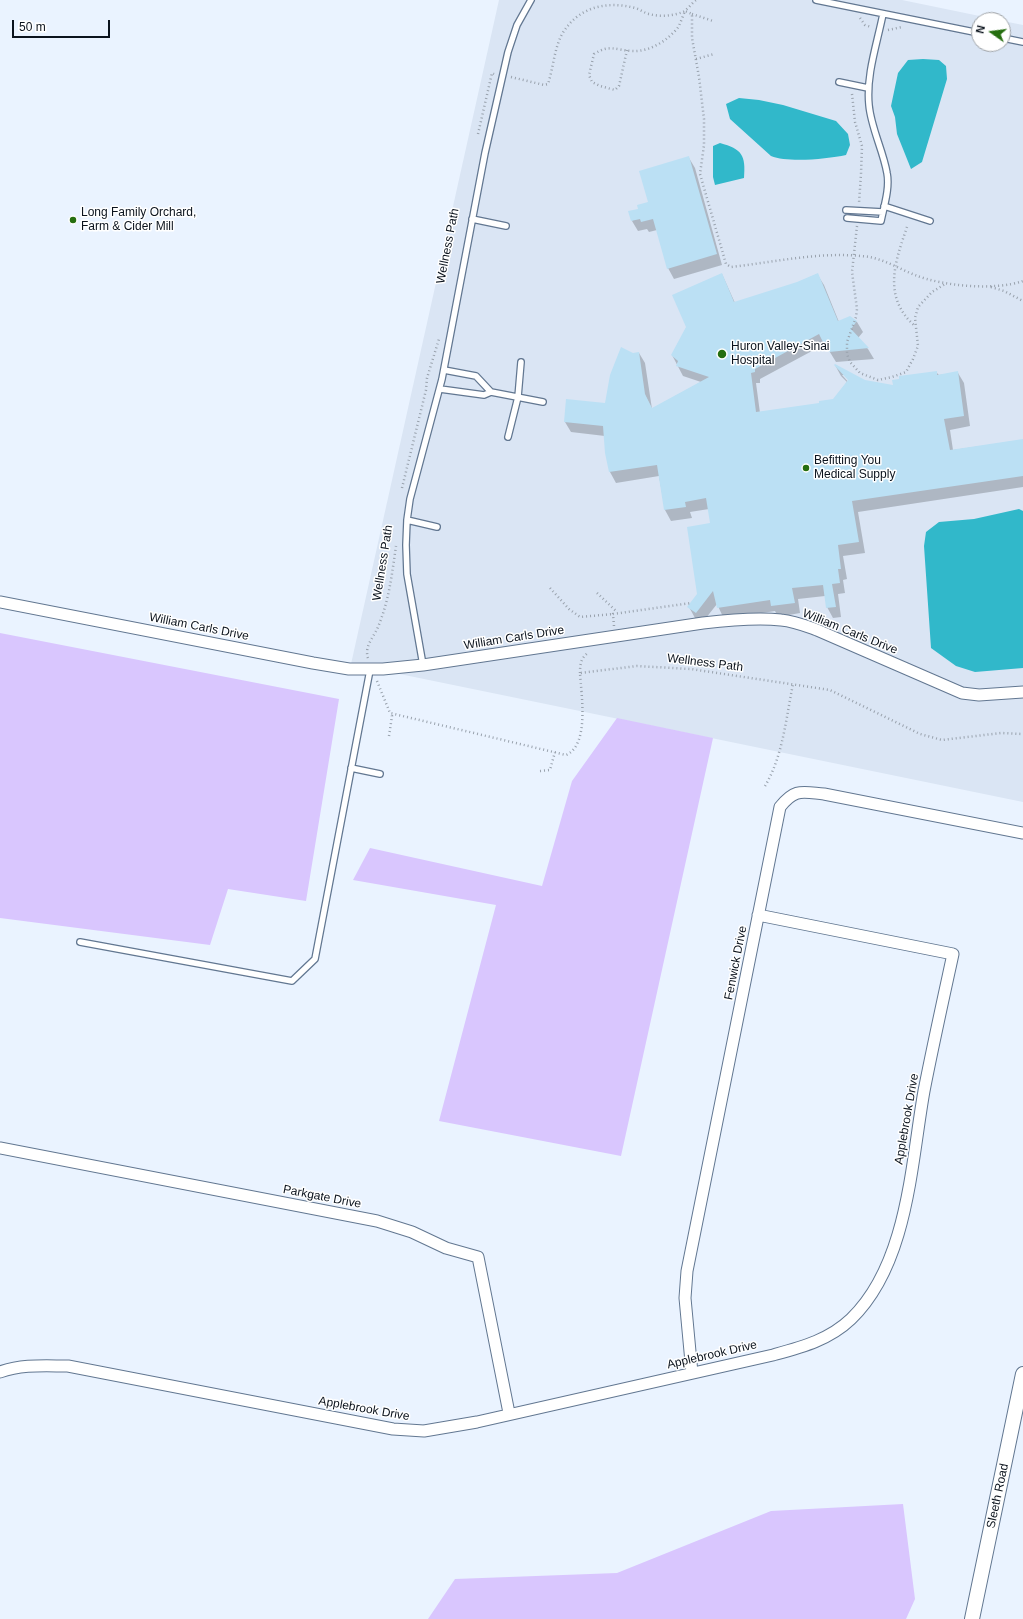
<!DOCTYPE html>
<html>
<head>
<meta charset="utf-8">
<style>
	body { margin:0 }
	#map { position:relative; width:1023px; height:1619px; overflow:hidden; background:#eaf3ff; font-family:Helvetica,sans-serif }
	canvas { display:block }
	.north { position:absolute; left:971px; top:12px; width:40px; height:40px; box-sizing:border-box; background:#fff; border:1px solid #9da1a5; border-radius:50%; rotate:284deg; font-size:11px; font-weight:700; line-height:16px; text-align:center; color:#0b131d }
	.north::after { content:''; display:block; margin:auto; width:14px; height:18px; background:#256e0f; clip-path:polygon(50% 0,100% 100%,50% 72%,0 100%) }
	.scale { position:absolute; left:12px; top:20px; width:98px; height:18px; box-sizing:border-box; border:2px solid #0b131d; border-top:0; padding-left:5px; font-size:12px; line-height:14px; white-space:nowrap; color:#0b131d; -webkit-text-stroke:3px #fff; paint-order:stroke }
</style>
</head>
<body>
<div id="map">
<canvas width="1023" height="1619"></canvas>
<div class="north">N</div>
<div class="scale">50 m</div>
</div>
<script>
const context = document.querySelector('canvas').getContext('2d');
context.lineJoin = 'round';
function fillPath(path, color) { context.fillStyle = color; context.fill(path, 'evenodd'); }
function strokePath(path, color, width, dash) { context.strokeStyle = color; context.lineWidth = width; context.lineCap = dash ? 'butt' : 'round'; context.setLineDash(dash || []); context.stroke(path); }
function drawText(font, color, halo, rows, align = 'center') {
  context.font = font + ' Helvetica,sans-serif'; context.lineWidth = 3; context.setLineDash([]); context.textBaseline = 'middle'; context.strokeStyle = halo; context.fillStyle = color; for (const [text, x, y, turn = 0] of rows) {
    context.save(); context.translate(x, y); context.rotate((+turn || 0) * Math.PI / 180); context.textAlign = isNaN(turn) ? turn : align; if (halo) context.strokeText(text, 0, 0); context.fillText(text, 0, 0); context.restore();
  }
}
fillPath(new Path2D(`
	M499,0H902L999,20H979V44H1003V21L1023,25V802L351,664Z`), '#dae5f4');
fillPath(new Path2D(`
	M0,633L339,699L306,901L228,889L210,945L0,918Z
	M617,718L713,738L621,1156L439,1121L496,905L353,880L370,848L542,886L572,781Z
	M903,1504L915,1599L906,1619H428L455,1579L617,1573L771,1511Z`), '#d9c6fe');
fillPath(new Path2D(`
	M923,59L939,60L946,66L947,79L922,162L911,169L897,134L895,117L891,106L898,73L908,60Z
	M739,98L759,100L783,105L836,121L848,134L850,145L846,155C827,159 788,163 771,156L730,119L726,104Z
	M720,143C742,149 746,155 744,178L715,185L713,177V146Z
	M1019,509L1023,511V668L975,672L956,666L931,648L924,546L926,532L939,522L974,519Z`), '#31b8ca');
fillPath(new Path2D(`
	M689,158L695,168L722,265L674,279L668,268L657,230L649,232L647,229L638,231L632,221L639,209L649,202Z
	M722,274L735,303L797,283L817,274L824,285L839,322L850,317L857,322L863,332L858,338L868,349L874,359L836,362L825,344L760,379V383H756L760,413L820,404L834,400L847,382L841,376L835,365L865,381L894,386L936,372L939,375L958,373L964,383L970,426L950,430L953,450L1023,440V487L858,512L865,553L843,556L847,579L843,580L845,593L838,594L841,617L833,618L827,607L825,596L798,599L800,613L778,617L775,611L724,619L717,604L702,623L695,618L689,607L698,594L711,524L709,509L690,512L692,518L671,521L665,510L659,476L616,483L610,472L605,436L571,432L565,422L605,405L633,354L639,353L645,363L652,409L701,382L683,376L672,355ZM842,375H845L852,383L850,384Z`), '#0003');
fillPath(new Path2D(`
	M689,156L717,254L667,269L653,219L641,222L640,219L631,221L628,211L638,209L637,205L648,202L639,171Z
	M722,273L734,302L797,282L818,273L838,321L850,316L857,321L851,329L869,348L829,352L827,345L825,346L819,334L755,369V372L751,373L756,412L819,403V401L833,399L848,380L834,365L835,364L865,380L893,385L892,380L899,379V376L937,371V375L958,371L964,416L944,419L950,450L1023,439V476L852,501L859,542L838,545L841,569H838L840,583L832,584L836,607L826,608L823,585L792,588L795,603L771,606L770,600L717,608L713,591L696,613L687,607L697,594L687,527L710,523L706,498L685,502L686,507L664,510L657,465L609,472L605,453L603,426L564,422L566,399L605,403L610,375L621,347L633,353L639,352L645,394L652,408L709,377L676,366L678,361L671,355L686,327L672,295Z`), '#bbe0f4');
const service = new Path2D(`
	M816,0L979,33
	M1003,38L1023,42
	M839,82L868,88
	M884,206L930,221
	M846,210L883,212
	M847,218L881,221C884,206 890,188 887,173C883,150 871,128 869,105C866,75 877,44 883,14
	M472,219L506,226
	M444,370L476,376L491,392L543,402
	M440,389L484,395L491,392
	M508,437L518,397L521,362
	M407,520L437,527
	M423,665L407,574L406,545L407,520L410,499L442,379L485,153L508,52L517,25L531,0
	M351,768L380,774
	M80,942L292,981L315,959L370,670`);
const minor = new Path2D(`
	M0,602L313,663L349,669H383L423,665L703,623C728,620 756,617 781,620C794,621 806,626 817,630L962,693L979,695L1023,692
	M0,1148L377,1221L412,1232L446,1248L478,1257L509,1413
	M0,1372C22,1364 45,1366 68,1366L393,1429L424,1431L477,1422L773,1355C802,1347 829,1340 851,1319C908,1264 911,1164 924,1091C933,1045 943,1000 953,954L758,915
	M692,1373L685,1298L687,1271L780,807C795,788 802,792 824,794L1023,833`);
const tertiary = new Path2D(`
	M972,1619L1023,1374`);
strokePath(service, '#627791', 8);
strokePath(minor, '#627791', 13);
strokePath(tertiary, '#627791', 16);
strokePath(new Path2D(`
	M692,14L713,21
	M860,18L865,25L871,27
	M888,30L902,27
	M987,44L1000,47
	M627,50L619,86L615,90L600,86L592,82L589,75L594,54C610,44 615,50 632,51C650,52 669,40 679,26C681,21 683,16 685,11L692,14V38L699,77L704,119V145L700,174L726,264L731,267C775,262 817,252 861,256C881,257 897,268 915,275C942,286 995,291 1023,281
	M696,59L714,54
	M511,77L544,85L548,84C553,69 554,51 561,36C576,8 605,0 635,8C640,9 644,13 649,14C660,17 672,16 683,12C687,10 692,3 696,0
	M852,94L855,122L862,146L861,174L859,203
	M478,134L492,73L494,74
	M857,226L852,272L857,309L856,317L847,342V354L850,362L860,373L878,380L892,377L906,372L913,359L918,346L915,318L918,307L932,292L945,284
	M907,227C895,262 882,297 915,326
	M991,287L1004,291L1023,301
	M402,488L426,390L427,378L439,339
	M550,588L569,609L580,617L613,614
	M597,593L617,612
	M614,626L613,614L691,603
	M368,658C364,646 374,637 378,627C389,601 392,574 396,546
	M580,673C580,664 581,658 588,653
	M377,681L390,713L566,755C590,745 581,693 580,673L637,666L691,669L830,690L920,734L942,740L1001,733L1023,734
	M389,736L392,716L391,713
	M540,771L550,770L555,752
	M765,786C783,756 786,718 793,684`), '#99a2ad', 2.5, [1, 3]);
strokePath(service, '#fff', 5.5);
strokePath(minor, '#fff', 11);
strokePath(tertiary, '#fff', 14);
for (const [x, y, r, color] of [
	[73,220,4,"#256e0f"],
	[722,354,5,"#256e0f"],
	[806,468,4,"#256e0f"]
]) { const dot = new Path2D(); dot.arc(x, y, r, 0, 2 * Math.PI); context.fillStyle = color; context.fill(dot); strokePath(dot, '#fff', 1.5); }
drawText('12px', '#0b131d', '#fff', [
	["Long Family Orchard,",81,213],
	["Farm & Cider Mill",81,227],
	["Huron Valley-Sinai",731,347],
	["Hospital",731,361],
	["Befitting You",814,461],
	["Medical Supply",814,475]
], 'left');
drawText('12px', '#0b131d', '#fff', [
	["Wellness Path",448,246,-79],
	["Wellness Path",383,563,-81],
	["William Carls Drive",199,627,11],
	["William Carls Drive",850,632,22],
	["William Carls Drive",514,638,-9],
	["Wellness Path",705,663,7],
	["Fenwick Drive",736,963,-79],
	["Applebrook Drive",907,1119,-80],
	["Parkgate Drive",322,1197,11],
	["Applebrook Drive",712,1355,-13],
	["Applebrook Drive",364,1409,10],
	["Sleeth Road",998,1496,-78]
]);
</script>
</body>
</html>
